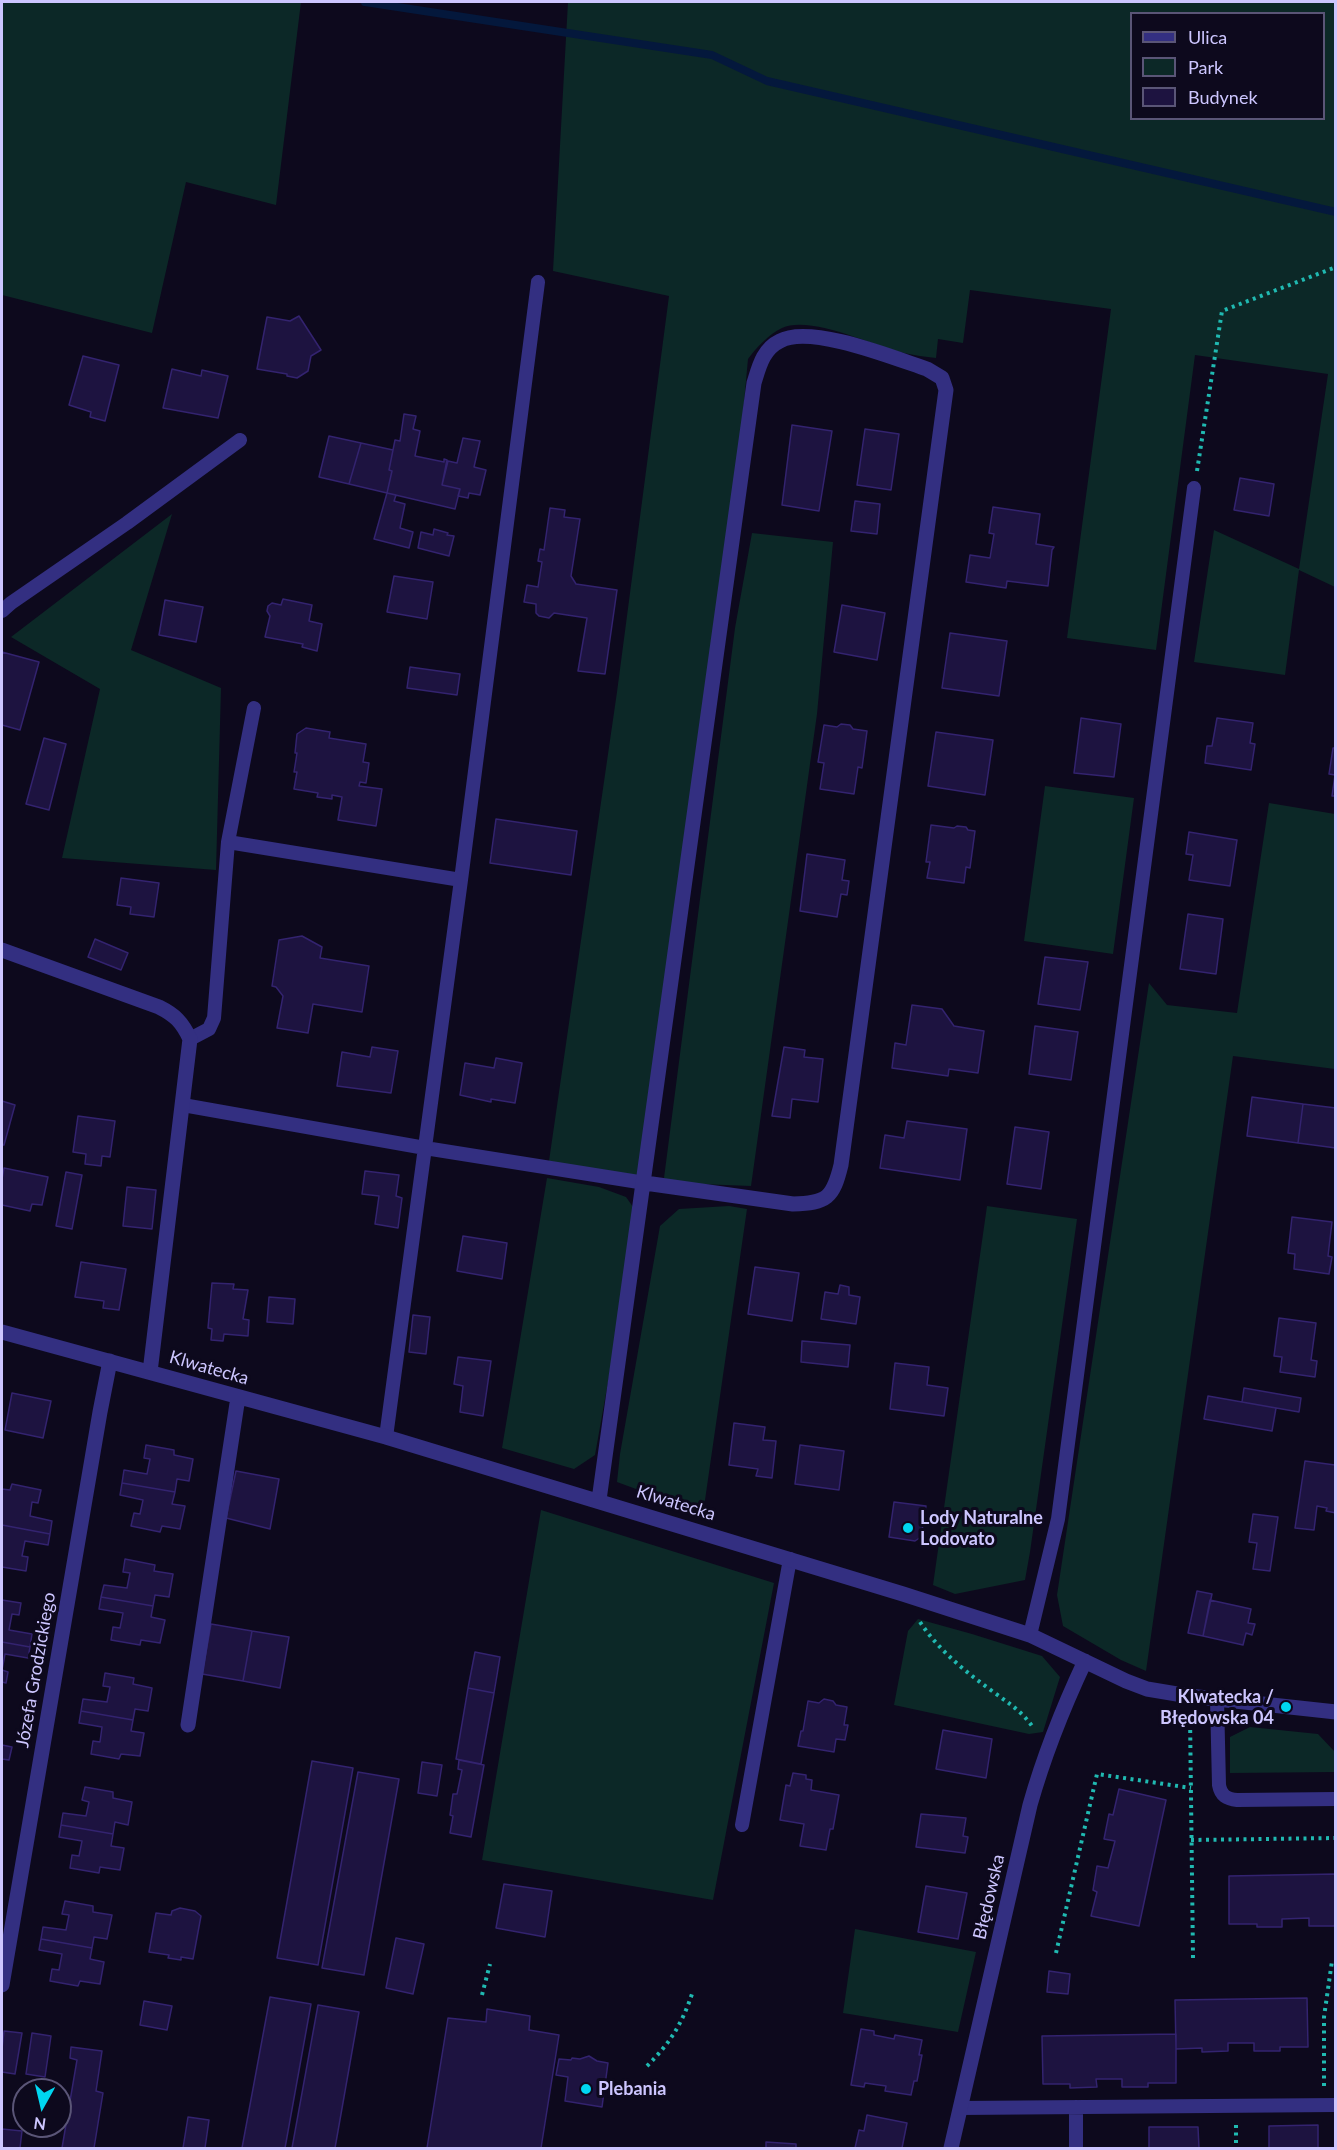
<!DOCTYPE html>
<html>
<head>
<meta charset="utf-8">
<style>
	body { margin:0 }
	#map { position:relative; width:1337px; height:2150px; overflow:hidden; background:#0d091d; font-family:Lato,sans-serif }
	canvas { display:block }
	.frame { position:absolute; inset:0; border:3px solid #cdc6ff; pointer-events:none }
	.legend { position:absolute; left:1130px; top:12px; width:195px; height:108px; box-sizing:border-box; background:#0d091d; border:2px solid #5a5577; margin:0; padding:8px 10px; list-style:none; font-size:18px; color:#cdc6ff }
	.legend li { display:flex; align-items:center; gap:12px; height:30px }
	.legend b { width:30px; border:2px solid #5a5577 }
	.north { position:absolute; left:12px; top:2078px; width:60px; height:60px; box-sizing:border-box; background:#0d091d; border:2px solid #5a5577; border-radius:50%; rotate:188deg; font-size:16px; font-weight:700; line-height:24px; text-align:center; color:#cdc6ff }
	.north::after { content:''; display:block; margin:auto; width:21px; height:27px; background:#00d6f1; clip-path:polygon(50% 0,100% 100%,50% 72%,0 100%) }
</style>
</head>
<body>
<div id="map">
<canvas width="1337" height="2150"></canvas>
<div class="frame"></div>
<ul class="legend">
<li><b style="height:8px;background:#332f81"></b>Ulica</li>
<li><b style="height:16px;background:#0c2827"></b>Park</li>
<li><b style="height:16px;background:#1d1340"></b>Budynek</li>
</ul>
<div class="north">N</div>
</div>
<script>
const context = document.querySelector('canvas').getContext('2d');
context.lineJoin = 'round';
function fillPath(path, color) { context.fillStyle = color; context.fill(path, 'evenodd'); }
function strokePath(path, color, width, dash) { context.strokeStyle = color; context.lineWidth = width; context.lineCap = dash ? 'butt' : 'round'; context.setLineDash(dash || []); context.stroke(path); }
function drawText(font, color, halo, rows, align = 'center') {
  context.font = font + ' Lato,sans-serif'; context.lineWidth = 6; context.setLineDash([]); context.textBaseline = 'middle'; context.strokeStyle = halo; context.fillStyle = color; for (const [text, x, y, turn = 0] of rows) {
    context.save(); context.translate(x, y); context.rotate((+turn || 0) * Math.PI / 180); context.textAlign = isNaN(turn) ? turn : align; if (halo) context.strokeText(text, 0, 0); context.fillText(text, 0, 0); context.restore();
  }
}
fillPath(new Path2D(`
	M2,2H301L276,205L186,182L152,333L2,295Z
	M568,2H1335V587L1299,570L1285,675L1194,662L1214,530L1299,569L1328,374L1195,355L1156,650L1067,638L1111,309L970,290L963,343L938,339L936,358C925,357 914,355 904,353C873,346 811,315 782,328C768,335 757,347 748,359L730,554L641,1180L549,1161L617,692L669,296L553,271ZM1132,14H1324V118H1132Z
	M172,514L131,650L221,688L216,870L62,858L100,689L11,637Z
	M752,533L833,542L817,714L751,1186L673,1183L664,1178L735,628Z
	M1045,786L1134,798L1113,954L1024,941Z
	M1269,803L1335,814V1069L1233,1056L1146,1671L1121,1660L1063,1626L1057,1595L1149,983L1167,1005L1237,1013Z
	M547,1178L599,1187L626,1197L638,1214L595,1455L574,1469L502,1448Z
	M729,1206L747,1209L704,1507L636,1489L617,1482L620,1454L660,1226L679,1209Z
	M987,1206L1077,1219L1030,1552L1025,1580L955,1594L933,1585Z
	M541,1510L774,1583L713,1900L482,1860Z
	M918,1619L972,1634L1042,1656L1060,1677L1043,1732L1029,1734L894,1705L908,1631Z
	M1250,1727L1318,1734L1335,1752V1772L1230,1773V1737Z
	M855,1929L976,1952L958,2032L843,2013Z`), '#0c2827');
strokePath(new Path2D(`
	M365,2L712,55L767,81L1336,212`), '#04183c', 8);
const building = new Path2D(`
	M299,316L321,350L311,356L308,371L297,378L287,376V374L257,369L267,317L290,321Z
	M83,356L119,365L105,421L90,417L91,412L69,405Z
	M172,369L201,376L202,370L228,376L218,418L163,408Z
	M404,414L416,416L413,429L420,431L415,456L444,462V459L447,460L442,485L460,489L455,509L387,493L392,471L389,470L395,440L400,441Z
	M792,425L832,431L819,511L782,505Z
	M865,429L899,434L891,490L857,485Z
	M329,436L361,443L349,484L319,477Z
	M463,438L480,441L474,467L486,470L480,495L469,493L468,498L458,496L460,489L442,485L448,461L457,463Z
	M361,443L393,450L389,470L392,471L387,493L349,484Z
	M1240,478L1274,484L1269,516L1234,510Z
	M387,493L396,495L394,501L405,504L400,528L413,532L409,548L374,539Z
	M855,501L880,504L877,534L851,531Z
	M993,507L1040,514L1036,544L1054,547L1052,550L1048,586L1007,581L1006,588L966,582L970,555L990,558L994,534L989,533Z
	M550,508L565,510L564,517L580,519L571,576L576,584L617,590L605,674L578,671L587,618L554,613L549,618L539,616L536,613V604L524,602L527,585L538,587L542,562L538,561L540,549L544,550Z
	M434,529L448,533L447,535L454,536L449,556L418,548L421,532L433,535Z
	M394,576L433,582L427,619L387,612Z
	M283,599L312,605L309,621L322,624L317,651L302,647L303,644L265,637L270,616L267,611L268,606L272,603L281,605Z
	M165,600L203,607L196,642L159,635Z
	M842,605L885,613L877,660L834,652Z
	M950,633L1007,641L999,696L942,688Z
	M2,652L39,662L20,730L2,725Z
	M410,667L460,674L457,695L407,688Z
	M1081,718L1121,724L1114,777L1074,773Z
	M1217,718L1253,723L1250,743L1255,744L1251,770L1205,763L1207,746H1212Z
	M841,724L850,725L853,729L867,731L862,768L858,767L854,794L820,789L824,763L818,762L824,725L837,727Z
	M306,728L330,732L329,738L366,744L363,762L369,763L366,783L360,782L359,786L382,789L376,826L338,820L342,797L332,795V799L317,797L318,793L294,789L297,772H294L297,753H295L297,734Z
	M936,732L993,740L985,795L928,786Z
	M44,738L66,744L49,810L26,804Z
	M1333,748H1336V796H1332L1335,775L1329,774Z
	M496,819L577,831L571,875L490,863Z
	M931,825L954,828L957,826L966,827L968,830L975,831L970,868L966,867L964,883L927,878L930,862H926Z
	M1189,832L1237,840L1230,886L1189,880L1193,855L1186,854Z
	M807,854L845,860L842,880L849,881L847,895L841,894L837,917L800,911Z
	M121,878L159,883L154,917L130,914L131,907L117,905Z
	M1188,914L1223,919L1216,974L1180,969Z
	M302,936L322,947L320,958L369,966L362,1012L313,1004L308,1033L277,1028L283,996L276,987L272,986L279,940Z
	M95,939L128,953L121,970L88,957Z
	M1045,957L1088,962L1080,1010L1038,1004Z
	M912,1005L942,1009L954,1026L984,1031L978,1073L949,1069L948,1076L892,1068L895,1043L906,1045Z
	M1035,1026L1078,1032L1071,1080L1029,1074Z
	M372,1047L398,1051L391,1093L337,1086L342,1052L370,1057Z
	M784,1047L805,1050L804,1057L823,1059L818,1102L792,1099L790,1118L772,1116Z
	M496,1058L522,1063L515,1103L491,1099V1102L460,1095L465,1063L494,1068Z
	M1252,1097L1303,1104L1298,1143L1247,1136Z
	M2,1101L15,1105L4,1145H2Z
	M1303,1104L1336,1108V1148L1298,1143Z
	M78,1116L115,1121L110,1157L102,1156L101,1166L85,1164L86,1154L73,1152Z
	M907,1121L967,1129L960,1180L880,1168L885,1135L904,1138Z
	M1015,1127L1049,1132L1041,1189L1007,1184Z
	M4,1168L48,1177L42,1205L32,1204L30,1211L2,1205V1179Z
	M365,1171L399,1175L396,1196L402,1198L398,1228L375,1224L379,1196L362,1194Z
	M66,1172L82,1175L72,1229L56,1226Z
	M127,1187L156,1190L152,1229L123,1226Z
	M1292,1217L1332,1222L1328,1256L1332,1257L1329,1274L1294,1269L1295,1254L1288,1253Z
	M463,1236L507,1243L502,1279L457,1271Z
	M81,1262L126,1269L119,1310L103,1308L104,1301L75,1297Z
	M755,1267L799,1273L792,1321L748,1314Z
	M212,1283L234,1284L233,1289L248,1290L243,1319L249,1320L248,1336L224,1334L223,1341L211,1340L212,1329L208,1328Z
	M840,1285L849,1287V1295L860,1297L856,1324L821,1319L825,1292L838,1294Z
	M269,1297L295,1299L293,1324L267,1322Z
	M413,1315L430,1317L426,1354L409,1352Z
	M1279,1318L1316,1323L1311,1360L1317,1361L1315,1377L1280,1372L1282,1357L1274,1356Z
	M802,1341L850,1345L848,1367L801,1362Z
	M458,1357L491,1361L483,1416L460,1412L463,1386L454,1384Z
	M895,1363L929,1367L927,1385L948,1388L944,1416L890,1409Z
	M1244,1388L1301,1398L1299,1412L1242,1402Z
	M12,1393L51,1401L43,1438L5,1430Z
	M1208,1396L1276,1408L1272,1431L1204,1419Z
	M734,1423L765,1427L763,1440L776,1441L772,1478L756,1476L758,1469L729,1465Z
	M146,1445L174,1450V1455L193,1459L189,1481L177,1479L175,1492L122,1483L124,1470L147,1474L150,1459L144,1458Z
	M800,1445L844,1451L839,1490L795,1484Z
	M1305,1461L1335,1465L1336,1513L1326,1511L1327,1508L1317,1506L1314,1530L1295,1528Z
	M236,1471L279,1479L270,1529L226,1518Z
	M122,1483L175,1492L172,1504L185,1506L180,1529L162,1526L160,1532L131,1526L134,1513L140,1514L143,1500L120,1495Z
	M12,1484L41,1490L38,1503L32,1502L30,1516L52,1521L50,1534L2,1525V1489L10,1490Z
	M894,1502L926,1506L921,1537L915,1541L889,1537Z
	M1253,1514L1278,1517L1270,1571L1253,1569L1257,1543L1249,1542Z
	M2,1525L50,1534L48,1545L25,1541L22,1556L28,1557L26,1571L2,1567Z
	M125,1559L155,1565L154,1571L173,1574L169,1597L155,1595L153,1606L101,1597L104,1585L127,1588L130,1573L123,1572Z
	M1197,1591L1212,1594L1203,1636L1188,1633Z
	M101,1597L153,1606L151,1617L165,1620L160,1643L141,1640L140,1645L111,1640L113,1627L120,1628L123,1613L99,1609Z
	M2,1600L21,1603L19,1615L12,1614L9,1630L32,1634L30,1647L2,1642Z
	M1210,1600L1251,1609L1248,1623L1255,1624L1252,1635L1246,1633L1243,1645L1203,1636Z
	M211,1624L252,1631L243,1681L202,1674Z
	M252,1631L289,1637L280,1688L243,1681Z
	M2,1642L30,1647L28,1658L5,1654L2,1670L8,1672L6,1683L2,1682Z
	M475,1652L500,1657L494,1693L468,1688Z
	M105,1673L134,1678L133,1684L152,1688L148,1711L135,1709L133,1720L81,1711L83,1699L107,1702L110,1687L103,1686Z
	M468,1688L494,1693L481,1764L456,1759Z
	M824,1699L833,1701L836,1705L847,1707L844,1725H848L845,1740L836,1739L834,1752L798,1746L801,1731H803L808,1701L819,1703Z
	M81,1711L133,1720L131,1731L144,1733L140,1756L121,1754L119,1759L91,1754L93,1741L100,1742L102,1727L79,1723Z
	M943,1730L992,1739L986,1778L936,1769Z
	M2,1745L12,1747L9,1760L2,1759Z
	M459,1760L484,1765L471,1837L450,1833L453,1816L450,1815L453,1794H457L462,1770L458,1769Z
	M312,1761L353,1768L318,1965L277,1958Z
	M422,1762L442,1765L437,1796L418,1793Z
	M358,1772L399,1779L364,1975L322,1968Z
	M793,1773L806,1775V1779L812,1780L811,1790L839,1795L833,1829H830L826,1850L800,1846L804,1824L780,1820L786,1785L790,1786Z
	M85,1787L113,1792V1798L132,1802L128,1825L115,1822L113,1834L61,1825L63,1813L86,1816L89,1802L82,1800Z
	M1119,1789L1166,1800L1139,1926L1091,1916L1097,1892L1093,1890L1097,1866L1108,1868L1115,1841L1104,1839L1109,1814L1113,1815Z
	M921,1814L966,1818L963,1836L968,1837L965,1853L916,1847Z
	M61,1825L113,1834L111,1846L124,1848L120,1870L100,1867L99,1873L70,1868L72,1855L79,1856L82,1841L59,1837Z
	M1336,1874V1922L1334,1926H1309V1918L1282,1919V1927H1257V1924H1229V1876Z
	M504,1884L552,1891L545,1937L496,1928Z
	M926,1886L967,1893L958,1939L918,1932Z
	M65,1901L93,1906V1912L112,1915L107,1939L94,1937L92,1948L41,1939L43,1927L66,1930L69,1915L62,1914Z
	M180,1908L195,1911L201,1916L193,1959L181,1957V1960L168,1958L169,1955L149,1952L156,1913L171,1915L172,1911Z
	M396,1938L424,1944L413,1994L386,1988Z
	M41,1939L92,1948L90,1959L104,1962L100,1984L80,1981L78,1986L50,1981L52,1969L59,1970L62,1954L39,1950Z
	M1049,1971L1070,1974L1068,1994L1047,1992Z
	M270,1997L311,2004L285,2148H242Z
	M1307,1998L1308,2047H1280V2051H1254V2043H1228V2051L1202,2052V2048L1176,2049L1175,2000Z
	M144,2001L172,2006L167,2030L140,2025Z
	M318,2005L359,2012L335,2148H292Z
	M487,2009L530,2016L529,2030L559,2035L541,2148H427L448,2018L486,2022Z
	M861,2029L874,2031V2035L894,2039L895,2035L922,2040L919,2055H922L917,2081H914L911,2095L885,2091L886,2086L865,2083L864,2087L851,2085Z
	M4,2031L22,2033L15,2074L2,2072V2049Z
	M32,2033L51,2036L45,2077L26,2074Z
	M1176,2034V2083H1148V2087H1122V2079H1096L1097,2087L1070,2088V2084H1043L1042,2036Z
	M71,2047L102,2051L96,2091L103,2093L94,2148H62L77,2060L70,2058Z
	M589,2056L597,2061L608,2063L602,2107L565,2101L568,2077L556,2075L559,2059L571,2060L572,2058L580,2059Z
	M867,2115L907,2123L902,2148H855L859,2130L864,2131Z
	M188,2117L209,2120L205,2148H183Z
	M1318,2125V2148H1269V2126Z
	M1149,2127H1198L1199,2148H1149Z
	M2,2129L22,2131L20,2148H2Z
	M766,2142L796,2144V2148H766Z`);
fillPath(building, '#1d1340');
strokePath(building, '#33236f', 1.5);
strokePath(new Path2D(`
	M1197,471L1222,311L1336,267
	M920,1622C938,1649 962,1669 988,1688C1005,1701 1022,1710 1034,1729
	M1190,1715L1193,1958
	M1191,1840L1336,1838
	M1056,1953L1097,1774L1191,1788
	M482,1995L490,1964
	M647,2066C671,2042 682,2024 693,1991
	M1324,2086V2017L1332,1961
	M1236,2125V2148`), '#20b9b1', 4, [3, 4.5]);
strokePath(new Path2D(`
	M2,611L11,603L127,523L240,440
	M228,842L461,880
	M190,1039L209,1029L214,1018L228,842L254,708
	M183,1105L425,1148L645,1183
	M386,1437L461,880L538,282
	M1030,1635L1058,1519L1194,488
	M1217,1699L1219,1785C1221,1796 1227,1799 1237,1800L1336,1799
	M742,1825L790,1559
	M1076,2107V2148
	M960,2108L1336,2105`), '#332f81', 14);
strokePath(new Path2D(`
	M2,950L159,1007C175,1015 182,1022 190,1039L150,1372
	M2,1332L386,1437L903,1594L1030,1635L1126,1681L1147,1689L1189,1696L1336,1712
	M599,1500L754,383C759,367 763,349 780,341C810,324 894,358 927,369L942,378L946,390L841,1165C833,1198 827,1203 793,1204L645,1183
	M188,1725L238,1397
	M2,1985L100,1412L110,1361
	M951,2148L1030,1805C1045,1752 1062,1710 1085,1661`), '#332f81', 15);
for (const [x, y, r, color] of [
	[908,1528,6,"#00d6f1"],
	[1286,1707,6,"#00d6f1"],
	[586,2089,6,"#00d6f1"]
]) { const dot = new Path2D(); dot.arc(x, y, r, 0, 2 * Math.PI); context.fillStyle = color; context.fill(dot); strokePath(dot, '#0d091d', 2); }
drawText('18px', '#cdc6ff', '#0d091d', [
	["Klwatecka",209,1368,16],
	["Klwatecka",676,1503,17],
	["Józefa Grodzickiego",36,1670,-80],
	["Błędowska",989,1897,-77]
]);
drawText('bold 18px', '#cdc6ff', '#0d091d', [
	["Lody Naturalne",920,1518],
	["Lodovato",920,1539],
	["Klwatecka /",1274,1697,"right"],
	["Błędowska 04",1274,1718,"right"],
	["Plebania",598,2089]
], 'left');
</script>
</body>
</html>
